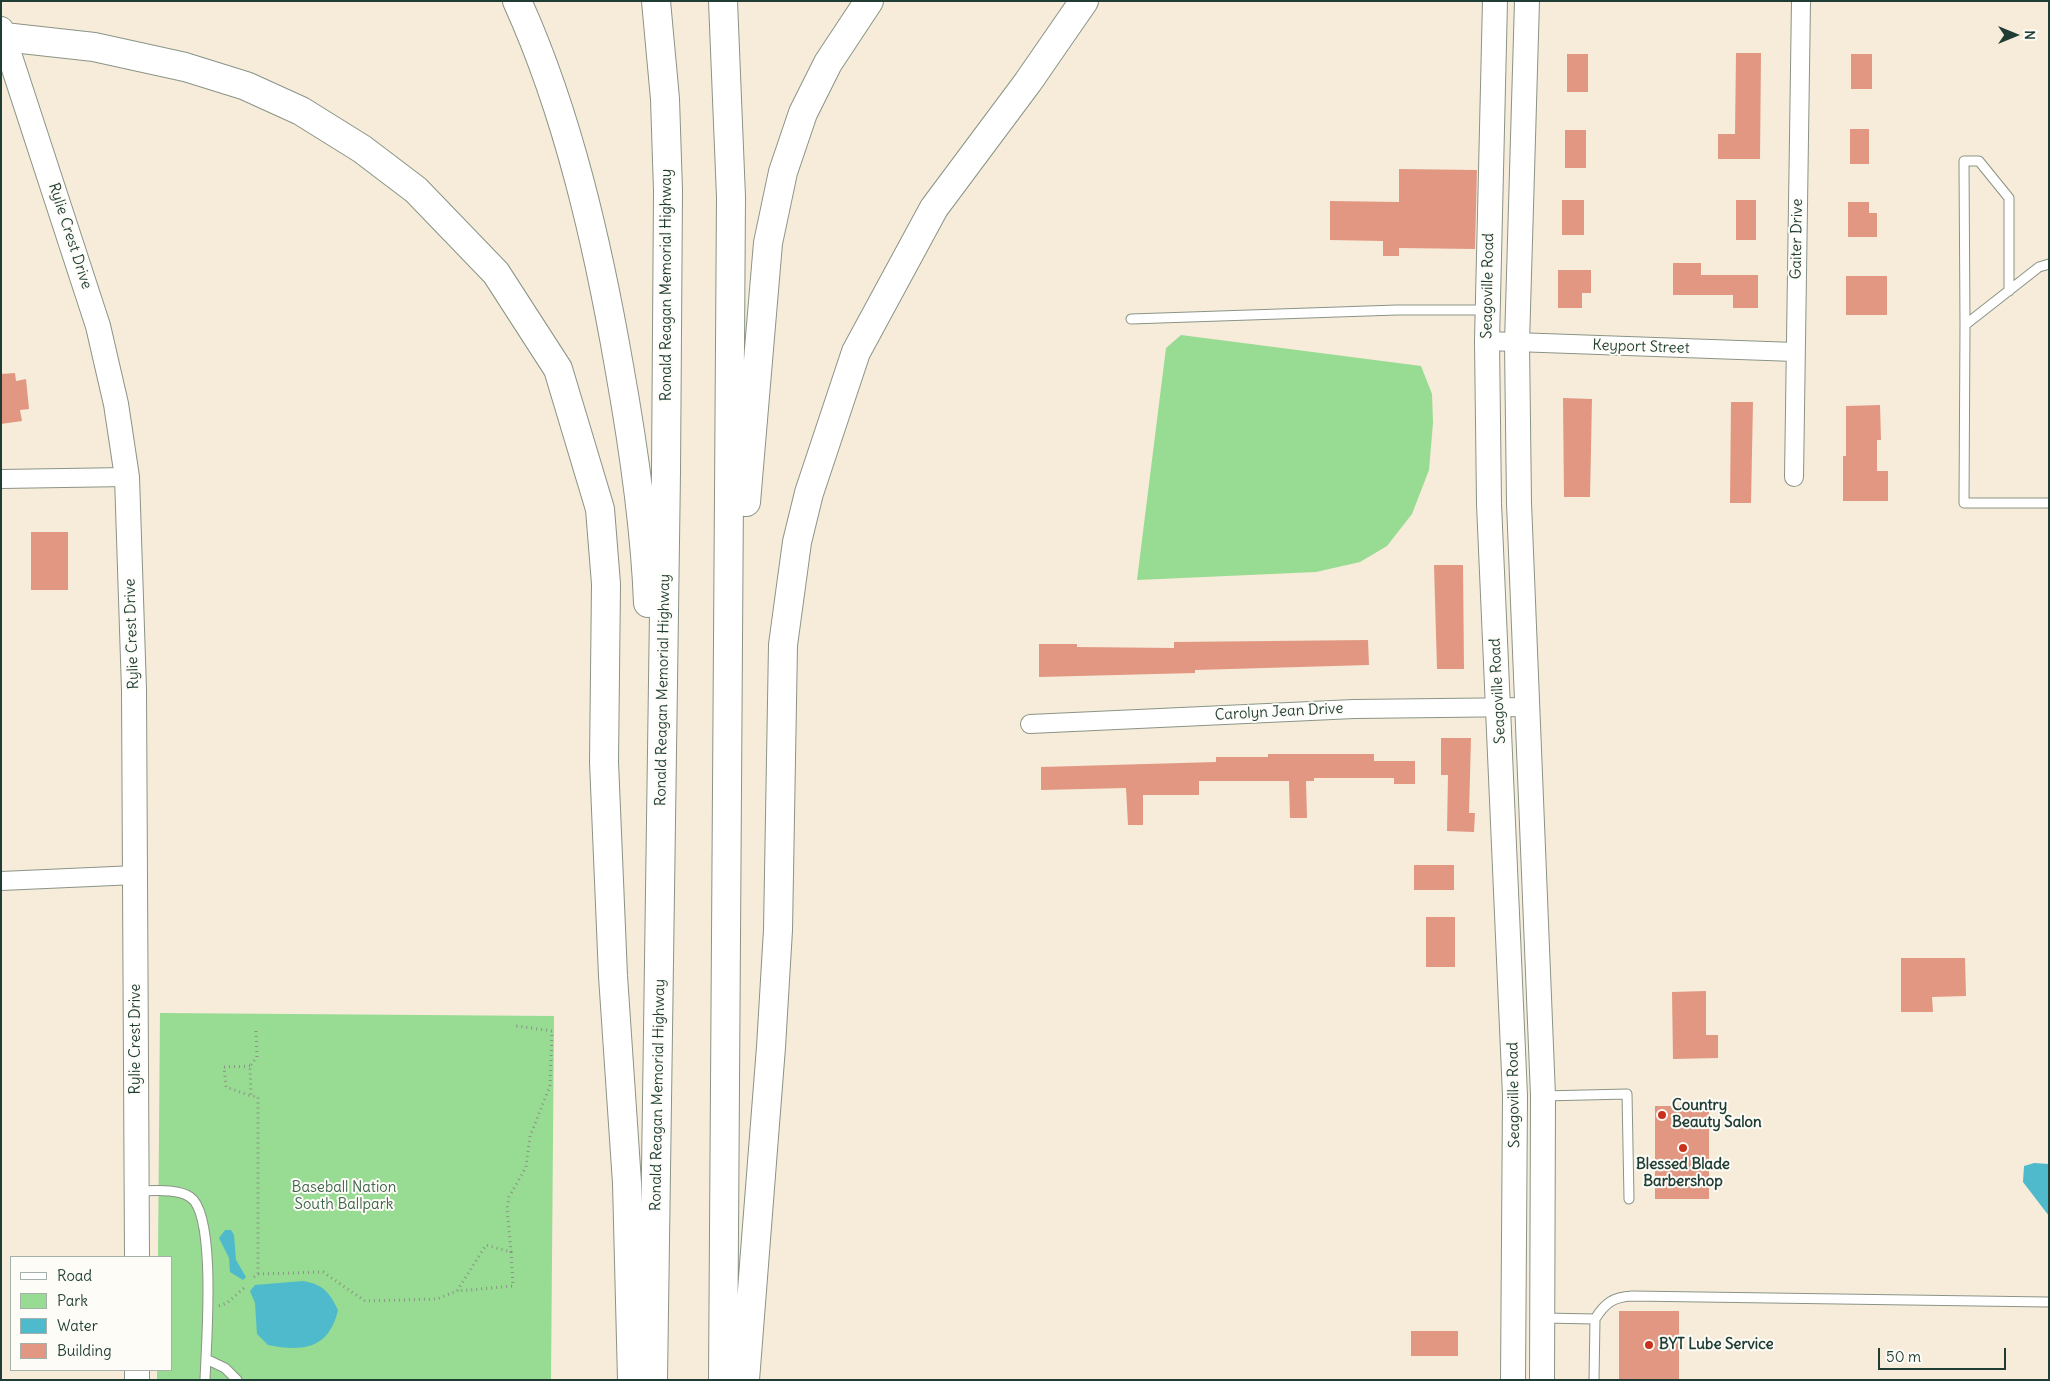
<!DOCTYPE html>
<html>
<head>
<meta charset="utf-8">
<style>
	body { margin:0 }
	#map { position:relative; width:2050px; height:1381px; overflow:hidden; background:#f6ecd9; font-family:Delius,sans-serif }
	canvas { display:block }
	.frame { position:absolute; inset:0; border:2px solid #1f3d34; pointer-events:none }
	.legend { position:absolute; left:10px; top:1256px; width:162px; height:115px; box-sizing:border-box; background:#fdfcf7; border:1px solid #a4b0a9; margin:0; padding:6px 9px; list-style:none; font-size:15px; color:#1f3d34 }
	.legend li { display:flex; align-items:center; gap:10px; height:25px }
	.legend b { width:25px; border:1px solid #a4b0a9 }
	.north { position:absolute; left:1990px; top:10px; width:50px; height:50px; -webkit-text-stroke:4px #fdfcf7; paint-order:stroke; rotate:90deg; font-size:14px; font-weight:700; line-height:20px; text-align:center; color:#1f3d34 }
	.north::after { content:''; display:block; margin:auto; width:18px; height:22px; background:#1f3d34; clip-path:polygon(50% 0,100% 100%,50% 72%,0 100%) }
	.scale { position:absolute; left:1878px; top:1348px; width:128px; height:22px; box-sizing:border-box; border:2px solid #1f3d34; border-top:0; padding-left:6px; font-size:15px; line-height:18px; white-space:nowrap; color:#1f3d34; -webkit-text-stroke:4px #fdfcf7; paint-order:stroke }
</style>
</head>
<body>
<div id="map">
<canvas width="2050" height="1381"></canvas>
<div class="frame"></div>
<ul class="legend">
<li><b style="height:6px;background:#fff"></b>Road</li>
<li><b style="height:14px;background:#98db92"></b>Park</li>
<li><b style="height:14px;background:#4ebacb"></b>Water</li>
<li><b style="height:14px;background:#e29782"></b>Building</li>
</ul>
<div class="north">N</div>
<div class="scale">50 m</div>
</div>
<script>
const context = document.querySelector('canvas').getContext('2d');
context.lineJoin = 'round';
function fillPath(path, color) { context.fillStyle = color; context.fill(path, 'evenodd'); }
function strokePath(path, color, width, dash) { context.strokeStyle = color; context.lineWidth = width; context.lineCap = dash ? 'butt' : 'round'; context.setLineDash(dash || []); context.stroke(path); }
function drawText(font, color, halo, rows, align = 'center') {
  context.font = font + ' Delius,sans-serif'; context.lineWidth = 4; context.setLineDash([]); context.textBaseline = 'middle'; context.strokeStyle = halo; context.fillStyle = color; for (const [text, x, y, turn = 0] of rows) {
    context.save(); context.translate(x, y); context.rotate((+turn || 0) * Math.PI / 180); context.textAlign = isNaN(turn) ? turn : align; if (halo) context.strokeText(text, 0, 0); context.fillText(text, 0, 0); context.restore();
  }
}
fillPath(new Path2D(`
	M1181,335L1421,366L1432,394L1433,423L1429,470L1412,514L1387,546L1360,562L1316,572L1137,580L1166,348Z
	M160,1013L554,1016L551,1380H157V1370H171V1257H158Z`), '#98db92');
fillPath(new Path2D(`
	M2034,1163L2049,1164V1216L2023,1182L2024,1166Z
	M225,1230H231L234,1235L236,1260L246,1277L243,1280L230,1272L229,1258L219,1238Z
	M303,1281C323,1284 330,1293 338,1310C329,1349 303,1352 268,1345L257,1334L255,1303L250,1291L255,1285Z`), '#4ebacb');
fillPath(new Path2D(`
	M1736,53H1761L1760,159H1718V134H1735Z
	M1567,54H1588V92H1567Z
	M1851,54H1872V89H1851Z
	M1850,129H1869V164H1850Z
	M1565,130H1586V168H1565Z
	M1399,169L1477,170L1475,249L1399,248V256H1383V241L1330,240V201L1399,202Z
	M1562,200H1584V235H1562Z
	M1736,200H1756V240H1736Z
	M1848,202H1869V213H1877V237H1848Z
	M1673,263H1701V275H1758V308H1733V295H1673Z
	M1558,270H1591V293H1582V308H1558Z
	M1846,276H1887V315H1846Z
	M15,373L16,381L26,379L29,409L20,410L22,421L1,424V374Z
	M1563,398L1592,399L1590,497H1564Z
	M1731,402H1753L1751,503H1730Z
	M1880,405L1881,440H1877V471H1888V501H1843V456H1846V406Z
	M31,532H68V590H31Z
	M1434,565H1463L1464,669H1437Z
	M1368,640L1369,665L1195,670V673L1039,677V644H1077V647L1174,648V642Z
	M1441,738H1471L1469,813H1475L1474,832L1447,831L1448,775H1441Z
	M1268,754H1374V761H1415V784H1394V778H1314V781H1306L1307,818H1290L1289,781H1199V795H1143V825H1128L1126,788L1041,790V767L1216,762V757H1268Z
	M1414,865H1454V890H1414Z
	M1426,917H1455V967H1426Z
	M1901,958H1965L1966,996L1932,997L1933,1012H1901Z
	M1706,991V1035H1718V1058L1673,1059L1672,992Z
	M1655,1106H1709V1199H1655Z
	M1619,1311H1679V1380H1619Z
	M1411,1331H1458V1356H1411Z`), '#e29782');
const lane = new Path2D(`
	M2049,264L2039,267L1965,325L1964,503H2049
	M1131,319L1397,310H1487
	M1965,325L1964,161H1979L2009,198V291
	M1543,1096L1627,1094L1629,1199
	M137,1191C152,1191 177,1188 190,1197C217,1214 206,1347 205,1380
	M1543,1318L1595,1319L1594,1380
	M1595,1319C1605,1303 1613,1297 1632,1296L2047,1302
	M206,1359L225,1368L237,1380`);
const street = new Path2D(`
	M1487,341L1795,352
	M1794,477L1801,1
	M1,479L127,477
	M1030,724L1354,709L1527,707
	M1,881L136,875`);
const secondary = new Path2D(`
	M1495,1L1487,341L1489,504L1515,1096L1513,1380
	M1527,1L1517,343L1519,503L1543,1096L1542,1380
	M1,29L98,326L116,404L127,477L134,690L137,1257
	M137,1370V1380`);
const highway = new Path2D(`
	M517,1C568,113 598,245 619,366C633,444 645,524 648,603
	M723,1L731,197L723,1380
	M4,37L94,47L185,67L246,86L301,111L362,149L416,190L496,273L558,369L600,509L606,584L604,762L613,976L627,1183L632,1380
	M746,502L768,243L783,172L803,113L828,63L869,1
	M653,1380L666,472L668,191L665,99L656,1
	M745,1380L771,1047L778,930L783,645L797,542L809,493L856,352L934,208L1028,82L1084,1`);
strokePath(lane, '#8a9486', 11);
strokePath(street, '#8a9486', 20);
strokePath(secondary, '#8a9486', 26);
strokePath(highway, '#8a9486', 30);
strokePath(new Path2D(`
	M256,1031L257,1057L250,1066L251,1096L258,1097V1274
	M250,1066L224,1067L226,1087L251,1096
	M511,1252L507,1208L509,1197L526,1167L530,1136L550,1086L552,1031L516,1026
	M254,1277L258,1274L323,1272L365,1301L437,1299L457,1291L486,1245L511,1252L513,1286L457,1291
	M219,1306L227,1303L244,1288`), '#8a9486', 3, [1, 4]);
strokePath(lane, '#fff', 9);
strokePath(street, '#fff', 18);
strokePath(secondary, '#fff', 24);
strokePath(highway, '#fff', 28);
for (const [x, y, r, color] of [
	[1662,1115,5,"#c8321e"],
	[1683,1148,5,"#c8321e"],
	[1649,1345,5,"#c8321e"]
]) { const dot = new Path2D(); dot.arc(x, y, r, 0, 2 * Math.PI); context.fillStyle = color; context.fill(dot); strokePath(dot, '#fdfcf7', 2); }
drawText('15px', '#1f3d34', '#fdfcf7', [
	["Rylie Crest Drive",70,236,72],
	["Gaiter Drive",1797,239,-89],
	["Ronald Reagan Memorial Highway",667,285,-90],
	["Seagoville Road",1488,286,-89],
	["Keyport Street",1641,347,2],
	["Rylie Crest Drive",132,634,-92],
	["Ronald Reagan Memorial Highway",663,690,-89],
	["Seagoville Road",1498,691,-93],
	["Carolyn Jean Drive",1279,712,-3],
	["Rylie Crest Drive",136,1039,-90],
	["Ronald Reagan Memorial Highway",658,1095,-89],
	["Seagoville Road",1514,1095,-91]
]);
drawText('bold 15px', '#1f3d34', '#fdfcf7', [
	["Country",1672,1106],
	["Beauty Salon",1672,1123],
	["Blessed Blade",1683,1165,"center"],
	["Barbershop",1683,1182,"center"],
	["BYT Lube Service",1659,1345]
], 'left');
drawText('15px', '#3d644c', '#fdfcf7', [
	["Baseball Nation",344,1188],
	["South Ballpark",344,1205]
]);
</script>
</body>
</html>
